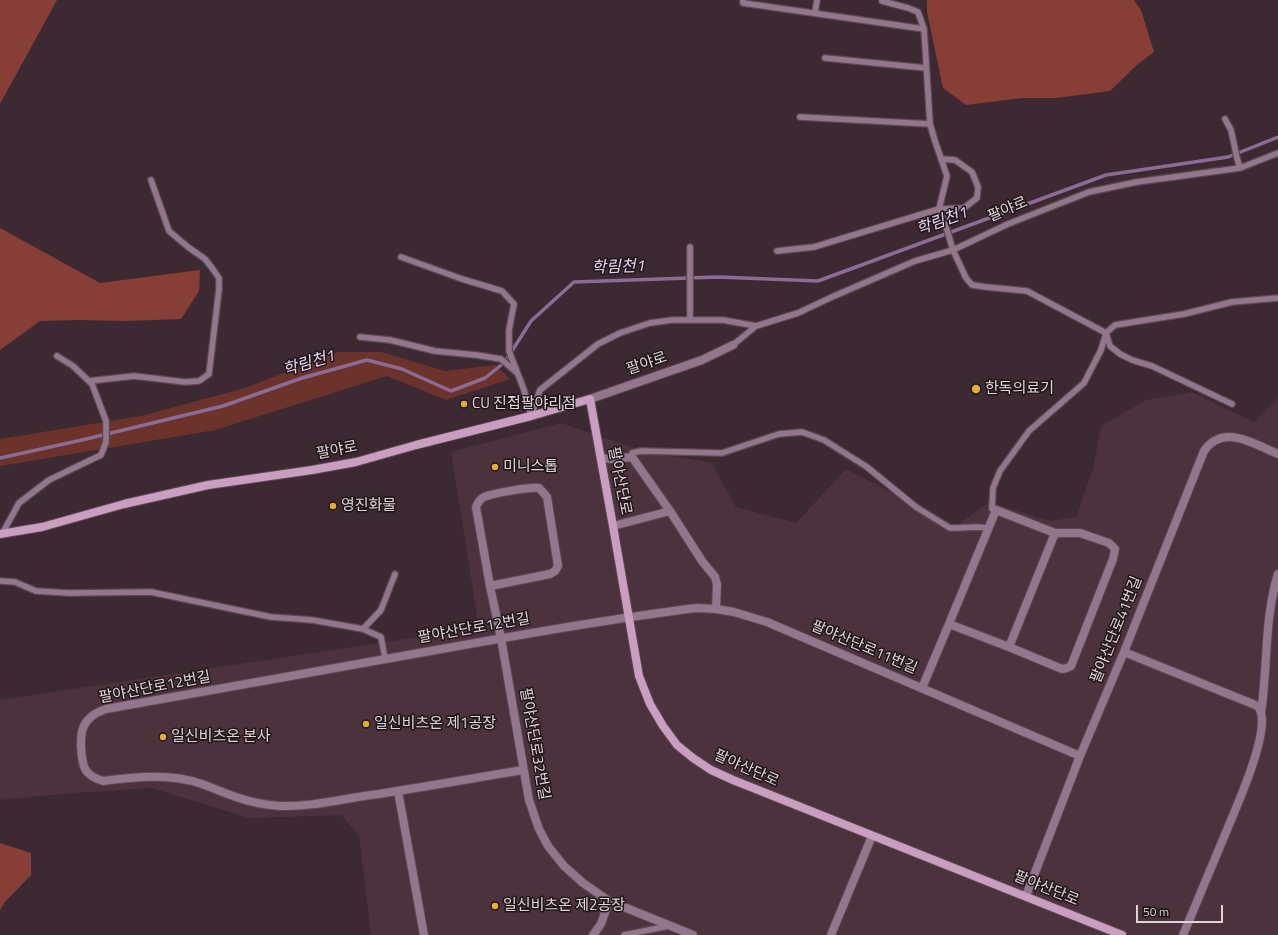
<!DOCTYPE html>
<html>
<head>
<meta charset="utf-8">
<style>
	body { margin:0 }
	#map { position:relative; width:1278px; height:935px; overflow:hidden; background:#3d2932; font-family:"Titillium Web",sans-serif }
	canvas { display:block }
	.scale { position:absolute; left:1136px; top:905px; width:87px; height:18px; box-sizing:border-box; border:2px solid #e1d3d8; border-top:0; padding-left:5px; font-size:12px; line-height:14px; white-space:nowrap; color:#e1d3d8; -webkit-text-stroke:3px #1e1519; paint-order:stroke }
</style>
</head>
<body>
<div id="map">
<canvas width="1278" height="935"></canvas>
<div class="scale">50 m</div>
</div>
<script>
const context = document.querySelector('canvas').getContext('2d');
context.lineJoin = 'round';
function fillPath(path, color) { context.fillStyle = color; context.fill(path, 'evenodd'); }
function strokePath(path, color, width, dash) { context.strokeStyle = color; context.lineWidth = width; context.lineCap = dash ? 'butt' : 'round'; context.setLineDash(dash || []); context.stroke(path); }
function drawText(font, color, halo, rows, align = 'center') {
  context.font = font + ' "Titillium Web","Noto Sans KR",sans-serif'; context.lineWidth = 3; context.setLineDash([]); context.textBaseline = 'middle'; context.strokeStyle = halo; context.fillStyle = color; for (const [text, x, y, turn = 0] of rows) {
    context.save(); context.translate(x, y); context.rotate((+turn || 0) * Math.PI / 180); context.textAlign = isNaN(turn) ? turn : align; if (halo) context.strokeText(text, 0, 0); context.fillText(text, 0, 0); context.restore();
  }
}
fillPath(new Path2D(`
	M1192,392L1254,422L1278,398V935H371L359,835L341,815L249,818L152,788L72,793L0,800V700L479,628L451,452L561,423L649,453L711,462L736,507L796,523L846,469L956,526L989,502L1050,521L1076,517L1093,469L1101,426L1146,400Z`), '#4c323d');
fillPath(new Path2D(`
	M338,352H381L445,371L495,365L510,379L446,400L387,376L215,430L0,466V439L141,416L245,388Z`), '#6c332c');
fillPath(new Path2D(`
	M0,0H57L0,104Z
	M927,0H1134L1141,10L1154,52L1138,64L1110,91L1056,98H1022L966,105L943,88L927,12Z
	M0,228L100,283L200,270L199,291L181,319L126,321L79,320L40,321L0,350Z
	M0,843L31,853V875L5,902L0,910Z`), '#873e36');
strokePath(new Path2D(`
	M0,458L82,440L223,406L302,378L367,360L402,369L451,391L485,378L505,362L531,321L574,282L718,277L818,281L1106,175L1228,157L1278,137`), '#8c6b94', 3.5);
const lane = new Path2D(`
	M743,0V3L924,29L930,124L935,141L947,176L939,209L964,208L977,198L978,187L972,172L955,160L942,159
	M882,1L908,8L918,12L924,29
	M815,13L817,0
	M825,58L926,68
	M800,117L930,124
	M1225,119L1231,130L1237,158L1240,168
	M777,251L814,247L939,209L944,220L953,250L966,278L972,285L986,287L1027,291L1106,333L1115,325L1184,314L1232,302L1278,298
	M401,257L462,279L502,291L514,304L509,330V351L524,390L531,416
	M690,320V247
	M1106,333L1110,346L1120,354L1132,360L1152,366L1232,404
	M360,337L390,340L435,351L476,355L501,359L516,372
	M733,345L756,326L798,313L832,297L915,261L953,250L1008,224L1089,192L1137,182L1240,168L1278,153
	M89,381L134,376L185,382L199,381L209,374L219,289V278L212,268L205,259L188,247L169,231L151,180
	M531,416L540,390L598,344L620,333L650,323L672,320H723L756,326
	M632,457V453L641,451L722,453L779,434L802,432L824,440L867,467L916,507L950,528H956L978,527L988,528
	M996,510L992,509L993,488L1000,471L1029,431L1084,383L1101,350L1106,333
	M2,534L19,503L49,480L101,455L106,442V421L92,384L73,366L57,356
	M0,581L15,582L36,591L69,593L151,592L271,617L312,620L363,629L381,637L385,658
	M363,629L381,610L395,574
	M624,935L669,926`);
const street = new Path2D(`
	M590,399L702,360L733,345
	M601,458L614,459L632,457L670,511L702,561L715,577L717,584L716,609
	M613,526L670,511
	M490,586L550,574L555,571L558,566L547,497L539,488C530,487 493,493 484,497C480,499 478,502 476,507L490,586L501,638L529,800L539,829L548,846L564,866L583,883L609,901L693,935
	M1009,647L1055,533
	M1124,652L1253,704L1259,707L1261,713
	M922,688L949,624L996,510L1055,533H1080L1109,543L1115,549L1113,559L1071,666L1067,668L1062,669L1009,647L949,624
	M523,770C468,779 413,789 358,797C333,801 306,807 280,806C265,805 250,802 236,797C224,793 213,788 202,784C169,773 137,777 103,781C96,779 89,776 85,769C81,760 79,735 84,726C88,717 97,712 106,709C235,687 363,662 492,640C560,628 629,616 697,608L716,609L734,612L767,622L1080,756
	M398,791L424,935
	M1026,896L1080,756L1124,652L1204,451C1223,423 1254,444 1278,454
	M593,935L601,924L609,901
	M831,935L872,836
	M1183,935C1197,902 1210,870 1224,837C1235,810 1268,738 1261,713C1268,666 1264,619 1278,574`);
const secondary = new Path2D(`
	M0,534L42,527L124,504L208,485L312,470L356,462L416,445L531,416L590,399L613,526L639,676L650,704L663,726L677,745L693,758L711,770L733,780C862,832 992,882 1122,935`);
strokePath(lane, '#5b4850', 8);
strokePath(street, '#5b4850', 10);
strokePath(secondary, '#5b4850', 10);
strokePath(lane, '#92768c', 5.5);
strokePath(street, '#92768c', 8);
strokePath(secondary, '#c99ec0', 8);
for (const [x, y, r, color] of [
	[976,389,5,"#e4ae35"],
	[464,404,4,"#e4ae35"],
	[495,467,4,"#e4ae35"],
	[333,506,4,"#e4ae35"],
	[366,724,4,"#e4ae35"],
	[163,737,4,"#e4ae35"],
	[495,906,4,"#e4ae35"]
]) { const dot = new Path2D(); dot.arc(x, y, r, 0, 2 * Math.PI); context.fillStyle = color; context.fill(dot); strokePath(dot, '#1e1519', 1.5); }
drawText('15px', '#e1d3d8', '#1e1519', [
	["팔야로",1008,210,-23],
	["팔야로",647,364,-19],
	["팔야로",337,451,-11],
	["팔야산단로",619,481,79],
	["팔야산단로12번길",474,629,-10],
	["팔야산단로41번길",1117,630,-68],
	["팔야산단로11번길",864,648,23],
	["팔야산단로12번길",155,688,-11],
	["팔야산단로32번길",534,744,80],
	["팔야산단로",746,769,24],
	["팔야산단로",1046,889,22]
]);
drawText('15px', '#e1d3d8', '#1e1519', [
	["한독의료기",985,389],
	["CU 진접팔야리점",472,404],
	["미니스톱",503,467],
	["영진화물",341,506],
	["일신비츠온 제1공장",374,724],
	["일신비츠온 본사",171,737],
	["일신비츠온 제2공장",503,906]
], 'left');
drawText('italic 16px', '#ecd4f6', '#1e1519', [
	["학림천1",942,222,-20],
	["학림천1",618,268,-2],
	["학림천1",309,364,-17]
]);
</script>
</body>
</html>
